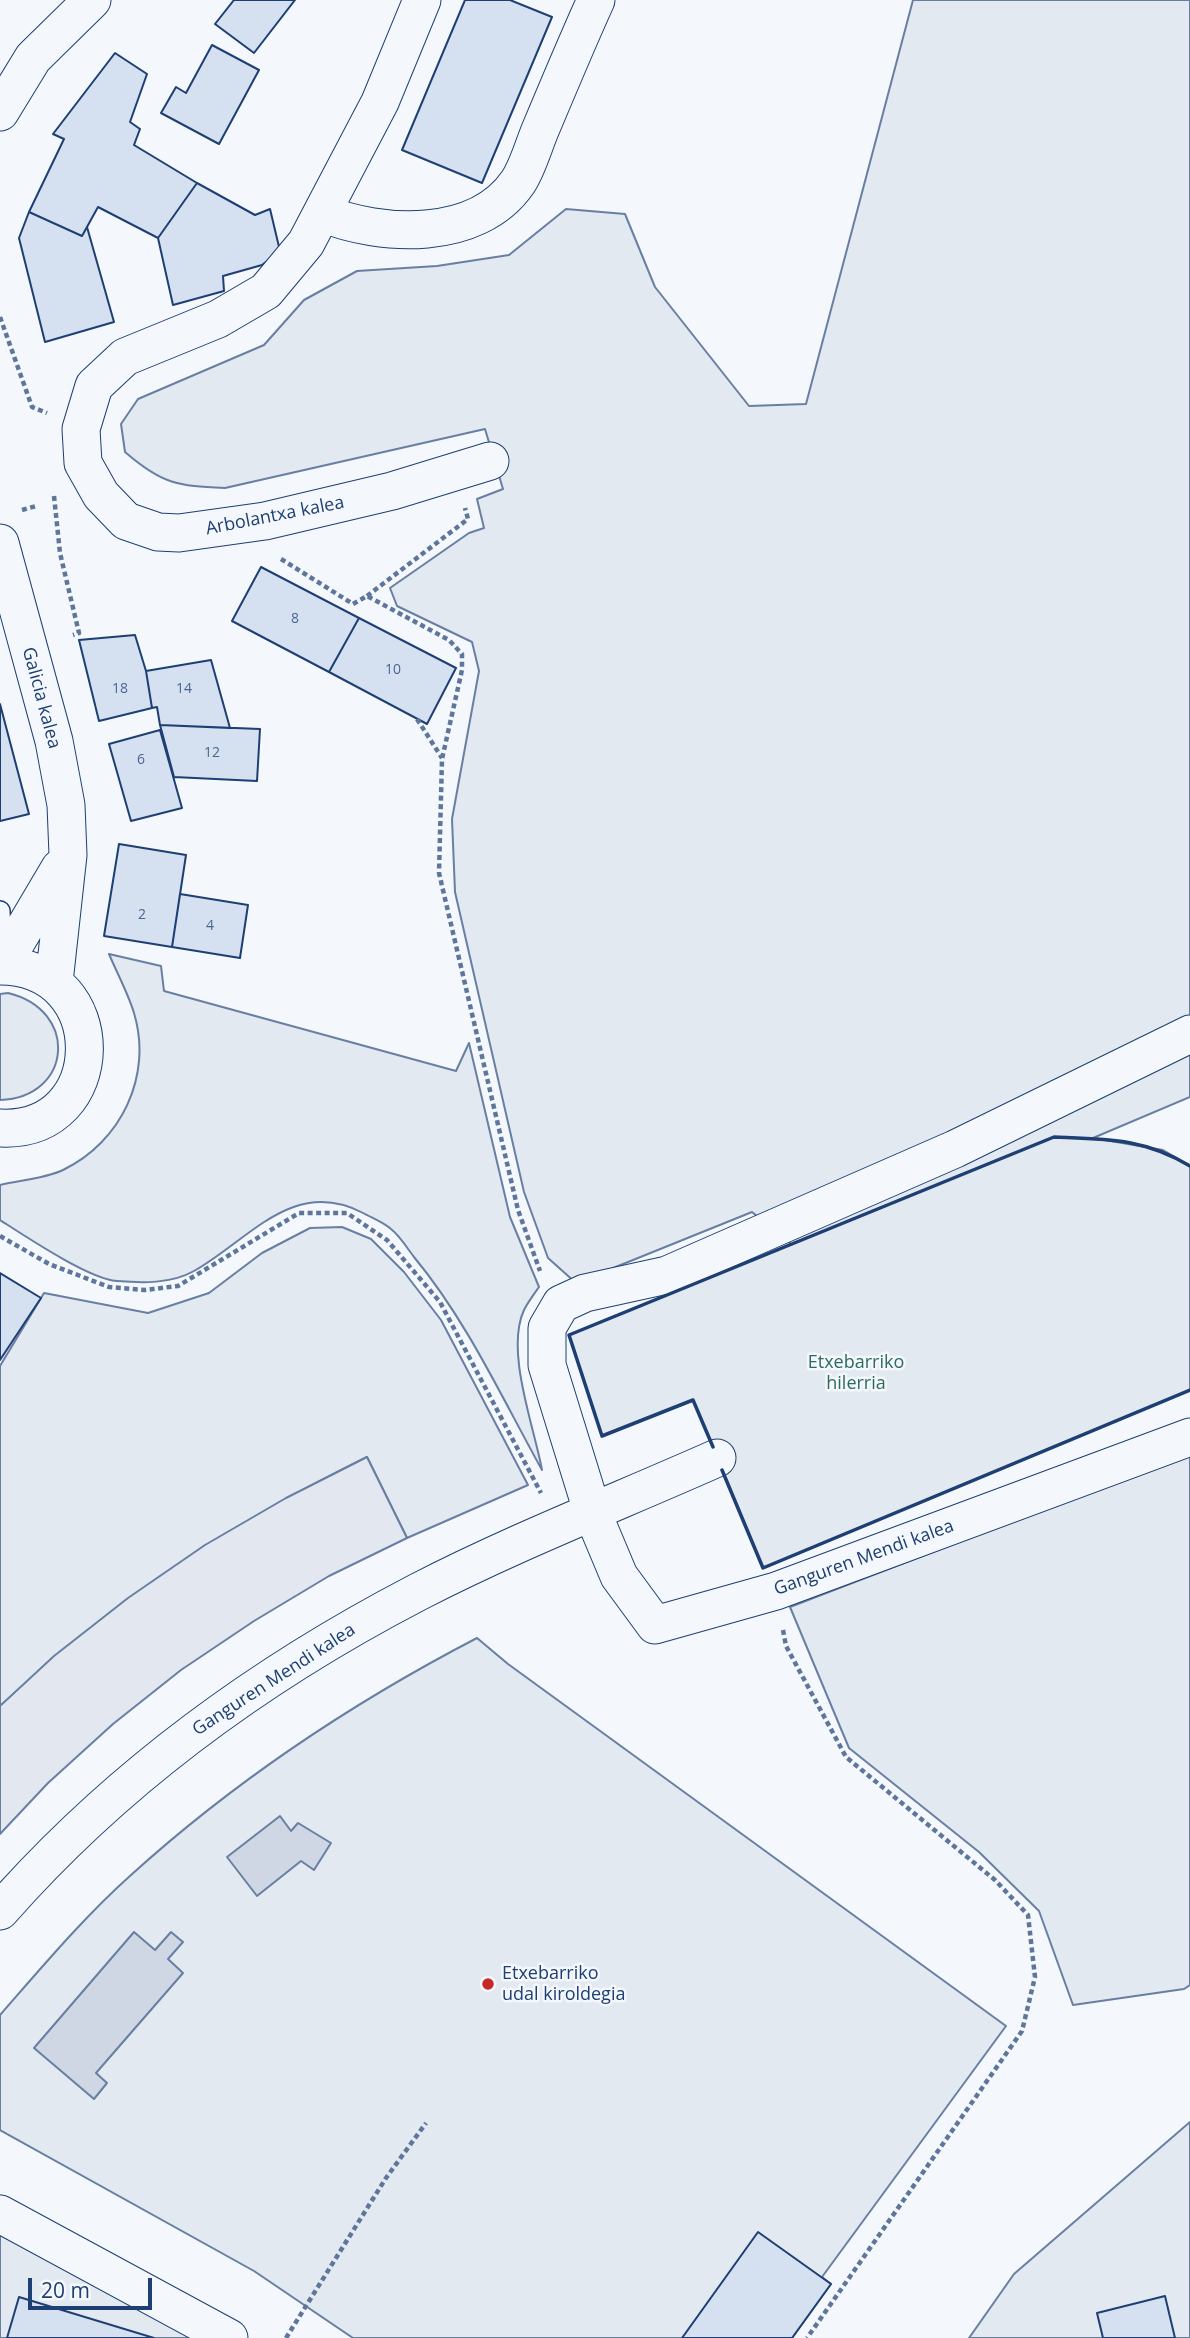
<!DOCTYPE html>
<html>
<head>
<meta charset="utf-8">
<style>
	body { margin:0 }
	#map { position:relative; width:1190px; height:2338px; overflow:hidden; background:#f4f7fb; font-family:"Open Sans",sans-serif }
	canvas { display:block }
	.scale { position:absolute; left:28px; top:2278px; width:124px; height:32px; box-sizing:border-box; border:4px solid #1d3f73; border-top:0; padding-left:9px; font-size:21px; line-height:24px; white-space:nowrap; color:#1d3f73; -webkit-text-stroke:5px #f4f7fb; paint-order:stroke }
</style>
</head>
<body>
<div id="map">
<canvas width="1190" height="2338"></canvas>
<div class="scale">20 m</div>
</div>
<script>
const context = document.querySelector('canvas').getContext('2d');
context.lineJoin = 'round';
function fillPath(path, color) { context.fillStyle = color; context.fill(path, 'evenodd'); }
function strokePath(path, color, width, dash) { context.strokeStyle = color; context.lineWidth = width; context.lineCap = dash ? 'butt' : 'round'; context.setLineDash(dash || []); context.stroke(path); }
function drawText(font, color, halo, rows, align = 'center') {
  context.font = font + ' "Open Sans",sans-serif'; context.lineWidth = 5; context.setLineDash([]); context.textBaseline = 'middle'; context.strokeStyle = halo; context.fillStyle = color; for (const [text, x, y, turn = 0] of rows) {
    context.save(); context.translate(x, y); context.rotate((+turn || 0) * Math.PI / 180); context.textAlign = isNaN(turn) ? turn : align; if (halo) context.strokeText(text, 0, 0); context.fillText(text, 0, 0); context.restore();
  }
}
const green = new Path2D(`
	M913,0H1190V1097L1093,1138L1163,1150L1190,1166V1390L763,1568L693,1400L602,1436L569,1335L791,1244L752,1212L576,1283L548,1258L524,1192L455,892L452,819L479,671L472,642L397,606L390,588L469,533L484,528L477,499L503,489L485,429L225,488C177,486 162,484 125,452L121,424L138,399L264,345L304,300L357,271L437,266L509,255L566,209L625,214L655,287L749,406L806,404Z
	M109,954L161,966L164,991L456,1071L469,1043L510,1217L539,1287C534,1294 528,1302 524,1310C505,1351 534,1426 542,1470C502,1398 467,1321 414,1257C407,1248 400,1236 391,1229C383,1222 372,1218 363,1213C293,1176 248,1241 194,1271C171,1284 142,1283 117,1281C89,1279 25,1236 0,1220V1185C20,1180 44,1179 63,1170C121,1142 153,1076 134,1013C128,993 117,973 109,954Z
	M8,993C79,1010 73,1097 0,1100V994Z
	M342,1227L371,1239L404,1272L441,1320L528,1485L407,1538L367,1457C226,1527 116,1600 0,1706V1366L44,1293L148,1313L209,1293L262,1253L310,1228Z
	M1190,1453V1985L1184,1989L1073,2005L1039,1911L979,1852L849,1748L790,1607Z
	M477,1638L508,1664L1006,2026L822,2277L831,2284L792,2338H353L254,2271L0,2130V2015C42,1967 84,1917 131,1875C236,1780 352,1703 477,1638Z
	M1190,2122V2338H969L1014,2274Z
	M0,2214L229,2338H0Z`);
fillPath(green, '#e3e9f0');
strokePath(green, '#687fa3', 2);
const parking = new Path2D(`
	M367,1457L407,1538L329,1576L254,1621L181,1670L113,1724L48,1783L0,1834V1706L54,1656L128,1598L205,1545L286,1498Z`);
fillPath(parking, '#e3e8f0');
strokePath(parking, '#687fa3', 2);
const water = new Path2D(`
	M280,1816L291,1831L298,1823L331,1843L314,1870L301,1861L257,1896L227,1857Z
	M134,1932L155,1950L171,1932L183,1942L168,1959L183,1973L96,2073L107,2083L94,2099L34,2048Z`);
fillPath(water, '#cfd7e4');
strokePath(water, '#687fa3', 2);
const building = new Path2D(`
	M234,0H295L254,53L215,24Z
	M465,0H510L552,17L482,183L402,150Z
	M212,45L259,70L219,144L161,113L176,87L186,93Z
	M115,53L147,74L130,122L140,129L134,145L197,183L158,238L98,207L82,236L29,212L64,139L53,134Z
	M197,183L255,215L270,209L280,251L262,265L223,276L224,291L173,305L158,238Z
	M29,212L82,236L87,227L114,322L45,342L19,238Z
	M261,567L359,618L329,672L232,621Z
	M359,618L456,668L427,724L329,672Z
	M135,635L146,671L152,708L99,721L79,640Z
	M211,660L230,728L160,725L157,707L152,708L146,671Z
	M0,704L29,814L0,821Z
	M160,725L260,729L257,781L174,777Z
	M160,730L182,808L131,821L109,744Z
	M119,844L186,855L172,947L104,936Z
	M180,894L248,905L240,958L172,947Z
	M0,1273L41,1298L0,1360Z
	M758,2232L831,2284L792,2338H682Z
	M1165,2296L1175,2338H1103L1097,2313Z
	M19,2297L154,2338H7Z`);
fillPath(building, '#d5e0f0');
strokePath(building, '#1d3f73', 2);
const service = new Path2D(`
	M0,911L2,958`);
const minor = new Path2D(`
	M422,0L380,102L306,243L266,291L218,319L125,357L94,386L81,429L83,463L101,495L126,521L158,532L179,533L265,521L392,491L490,461
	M0,112L33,58L92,0
	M322,213C381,237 477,242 518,182C528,167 534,144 541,128C559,85 577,42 596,0
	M0,543L54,741L66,805L68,855L54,982
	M0,966C114,966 111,1134 0,1128
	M2,966L60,868
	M1190,1034L955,1149L667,1275L585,1293L561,1304L547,1328V1365L593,1514L619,1576L655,1625L776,1591L1190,1437
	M0,1911C116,1779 262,1673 418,1592C515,1542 618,1502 717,1458
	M0,2214L229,2338`);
strokePath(service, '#1d3f73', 22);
strokePath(minor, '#1d3f73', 39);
strokePath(new Path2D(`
	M0,317L32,407L47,413
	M54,496L60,553L79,633L73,635
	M22,510L36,506
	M281,559L353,604L367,596L449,640L462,654V670L442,759L439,873L518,1210L540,1271
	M367,596L468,519L465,508
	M417,719L442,758
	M0,1236L49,1264L109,1287L145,1290L178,1286L299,1213H347L387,1240L440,1302L541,1493
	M783,1630L786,1646L846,1757L995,1880L1028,1915L1035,1977L1022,2031L807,2338
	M286,2338L386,2178L426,2123`), '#5e769c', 4.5, [5, 3.5]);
strokePath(service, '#f4f7fb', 19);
strokePath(minor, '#f4f7fb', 37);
strokePath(new Path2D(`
	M713,1447L693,1400L602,1436L569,1335L1054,1137C1106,1139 1144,1138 1190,1166
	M722,1470L763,1568L1190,1390`), '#1d3f73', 3.5);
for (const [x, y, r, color] of [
	[488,1984,7,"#c62828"]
]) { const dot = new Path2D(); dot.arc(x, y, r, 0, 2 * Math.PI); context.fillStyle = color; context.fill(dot); strokePath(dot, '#f4f7fb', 2.5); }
drawText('14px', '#4b6792', null, [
	["8",295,619],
	["10",393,670],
	["18",120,689],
	["14",184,689],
	["12",212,753],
	["6",141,760],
	["2",142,915],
	["4",210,926]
]);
drawText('18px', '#1d3f73', '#f4f7fb', [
	["Arbolantxa kalea",275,516,-11],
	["Galicia kalea",41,698,75],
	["Ganguren Mendi kalea",864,1558,-20],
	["Ganguren Mendi kalea",274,1680,-33]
]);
drawText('18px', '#2c6c60', '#f4f7fb', [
	["Etxebarriko",856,1363],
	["hilerria",856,1384]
]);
drawText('18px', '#1d3f73', '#f4f7fb', [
	["Etxebarriko",502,1974],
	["udal kiroldegia",502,1995]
], 'left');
</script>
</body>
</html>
